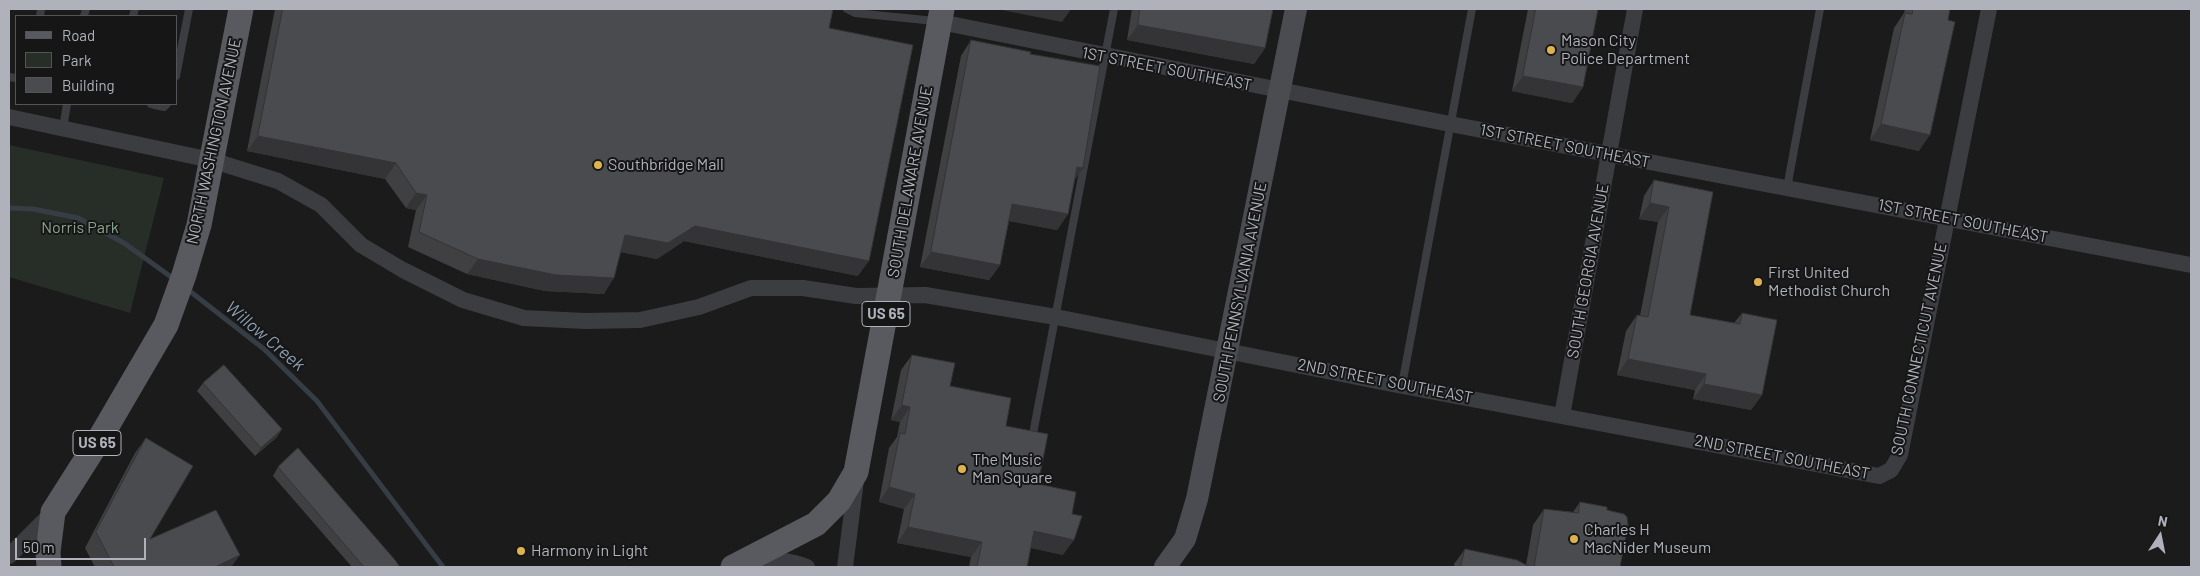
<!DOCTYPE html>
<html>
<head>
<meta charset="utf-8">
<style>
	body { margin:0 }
	#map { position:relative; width:2200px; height:576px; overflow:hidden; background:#1b1b1c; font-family:Barlow,sans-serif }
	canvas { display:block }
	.frame { position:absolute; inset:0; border:10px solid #afb2ba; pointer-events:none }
	.legend { position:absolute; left:15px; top:15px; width:162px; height:90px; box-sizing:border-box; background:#161617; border:1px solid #535458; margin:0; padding:6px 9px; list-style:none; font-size:15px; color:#afb2ba }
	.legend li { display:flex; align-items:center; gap:10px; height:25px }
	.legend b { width:25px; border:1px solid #535458 }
	.north { position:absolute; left:2135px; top:511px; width:50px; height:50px; -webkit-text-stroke:4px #161617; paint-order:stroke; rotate:11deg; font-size:14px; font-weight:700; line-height:20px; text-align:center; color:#afb2ba }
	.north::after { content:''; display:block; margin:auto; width:18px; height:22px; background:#afb2ba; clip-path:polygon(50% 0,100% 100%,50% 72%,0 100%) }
	.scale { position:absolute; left:15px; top:538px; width:131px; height:22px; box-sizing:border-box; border:2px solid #afb2ba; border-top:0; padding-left:6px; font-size:15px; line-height:18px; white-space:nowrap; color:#afb2ba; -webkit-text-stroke:4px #161617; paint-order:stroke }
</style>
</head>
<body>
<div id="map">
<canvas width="2200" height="576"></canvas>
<div class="frame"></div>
<ul class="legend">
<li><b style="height:6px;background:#585a60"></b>Road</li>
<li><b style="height:14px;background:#272e28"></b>Park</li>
<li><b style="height:14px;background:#4a4b4e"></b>Building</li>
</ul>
<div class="north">N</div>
<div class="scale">50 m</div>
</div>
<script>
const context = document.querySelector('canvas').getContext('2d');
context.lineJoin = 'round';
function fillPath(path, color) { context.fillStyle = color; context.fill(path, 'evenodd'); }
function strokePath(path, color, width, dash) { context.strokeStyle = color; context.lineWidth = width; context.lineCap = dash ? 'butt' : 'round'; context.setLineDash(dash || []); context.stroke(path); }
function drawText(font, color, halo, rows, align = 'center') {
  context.font = font + ' Barlow,sans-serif'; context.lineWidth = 4; context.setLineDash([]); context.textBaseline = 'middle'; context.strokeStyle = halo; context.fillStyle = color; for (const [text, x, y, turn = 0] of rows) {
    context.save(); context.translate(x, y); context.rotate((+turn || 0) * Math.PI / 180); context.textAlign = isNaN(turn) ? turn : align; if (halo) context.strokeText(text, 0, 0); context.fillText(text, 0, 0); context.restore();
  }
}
fillPath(new Path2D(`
	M9,145L164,178L130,313L9,277Z`), '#272e28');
strokePath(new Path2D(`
	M9,208L33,209L78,218L124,243L174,279
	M187,289L264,349L317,401L443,567`), '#363d44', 5);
strokePath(new Path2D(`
	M847,9L855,13L935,21
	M40,16L41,9
	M84,16L86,9
	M133,16L135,9
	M176,76L189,9
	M9,77L16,78
	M151,104L164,107L167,104
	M63,128L67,104
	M1787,188L1820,9
	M1402,385L1472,9
	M1032,439L1114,9`), '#3c3d41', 8);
strokePath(new Path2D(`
	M940,22L1450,124L2191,265
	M9,117L211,160L278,181L321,205L361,245L403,270L463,300L524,318L585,321L640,320L699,307L751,288H803L856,296L925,295L1056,317L1387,383L1879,476L1891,470L1900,455L1989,9
	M1562,416L1635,9
	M9,556L53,512
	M751,562C771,560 788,559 807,567
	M845,567L856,480`), '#3c3d41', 16);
strokePath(new Path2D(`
	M1165,567L1185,539L1197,499L1296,9`), '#4a4c51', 22);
strokePath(new Path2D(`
	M49,567L48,552L53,512L100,438L166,325L184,275L199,225L241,9
	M733,567L816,524L839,501L856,472L942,9`), '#585a60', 25);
fillPath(new Path2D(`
	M275,9H833L829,28L858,276L684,241L657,259L621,252L604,294L545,291L467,274L408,247L416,210L406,208L385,179L247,151Z
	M1132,9H1273L1265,48L1254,64L1127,40Z
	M1528,9H1598L1583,87L1572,103L1512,91Z
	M1905,9H1950L1919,151L1870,140L1894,28L1904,13Z
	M971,40L1030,54L1083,168L1075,179L1068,214L1057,230L1009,221L1000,265L989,280L920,267L961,56Z
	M1654,180L1713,192L1690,315L1734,323L1742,313L1762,395L1751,410L1693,399L1695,390L1617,375L1626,331L1637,315L1640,316L1658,222L1639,219L1644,196Z
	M912,355L950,386L1006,426L1038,484L1063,555L1031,548L1027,567H969L971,557L897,543L904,509L879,502L889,448L897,437L900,422L891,420L901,370Z
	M203,383L282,429L276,438L255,456L197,391Z
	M146,438L150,539L231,567H95L85,548L135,453Z
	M278,467L400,567H352L273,476Z
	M1580,502L1607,510L1620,567H1454V564L1465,549L1526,565L1533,525L1544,509L1573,512Z`), '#404043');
fillPath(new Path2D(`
	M997,9H1071L1062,22Z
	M1138,25L1265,48L1254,64L1127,40Z
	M1523,76L1583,87L1572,103L1512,91Z
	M1881,124L1930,135L1919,151L1870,140Z
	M258,136L396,163L385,179L247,151Z
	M1077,167L1083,168L1072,184Z
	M416,193L427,195L416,210L406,208Z
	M1650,203L1669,207L1658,222L1639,219Z
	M1012,204L1068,214L1057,230L1001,219Z
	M695,226L869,261L858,276L684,241L657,259L614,251L625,235Z
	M931,252L1000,265L989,280L920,267Z
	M478,259L614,278L604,294L545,291L467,274Z
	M1628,359L1706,374L1695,390L1617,375Z
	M1704,384L1762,395L1751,410L1693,399Z
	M902,405L910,407L900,422L891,420Z
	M282,429L276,438L255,456L261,448Z
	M889,487L915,494L904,509L879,502Z
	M908,527L982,542L971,557L897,543Z
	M1034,531L1074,540L1063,555L1023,546Z
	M240,555L231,567H215Z`), '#343437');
const building = new Path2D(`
	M283,9H833L829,28L913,45L869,261L695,226L668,243L625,235L614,278L556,275L478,259L419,232L427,195L416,193L396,163L258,136Z
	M1140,9H1273L1265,48L1138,25Z
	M1536,9H1598L1583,87L1523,76Z
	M1913,9H1950L1948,20L1955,22L1930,135L1881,124L1905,13L1912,14Z
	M971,40L1031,52L1030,54L1100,66L1083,168L1077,167L1068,214L1012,204L1000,265L931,252Z
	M1654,180L1713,192L1690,315L1740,324L1742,313L1777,320L1762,395L1704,384L1706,374L1628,359L1637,315L1648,317L1669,207L1650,203Z
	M912,355L955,363L950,386L1011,398L1006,426L1048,434L1038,484L1076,492L1072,514L1082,516L1074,540L1034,531L1027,567H977L982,542L908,527L915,494L889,487L900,433L905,434L910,407L902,405Z
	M224,365L282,429L261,448L203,383Z
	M146,438L193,466L150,539L216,510L240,555L215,567H114L96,532Z
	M298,448L395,560L400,567H364L278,467Z
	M1580,502L1607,507V510L1624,514L1627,517L1628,525L1620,567H1534L1544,509L1578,513Z
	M1465,549L1517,560L1530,567H1461Z`);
fillPath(building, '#4a4b4e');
strokePath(building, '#343437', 1);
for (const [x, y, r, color] of [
	[1551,50,5,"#dfb250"],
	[598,165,5,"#dfb250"],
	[1758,282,5,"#dfb250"],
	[962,469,5,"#dfb250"],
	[1574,539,5,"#dfb250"],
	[521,551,5,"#dfb250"]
]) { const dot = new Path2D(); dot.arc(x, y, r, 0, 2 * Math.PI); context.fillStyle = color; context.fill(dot); strokePath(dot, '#161617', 2); }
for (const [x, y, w] of [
	[886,314,48],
	[97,443,48]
]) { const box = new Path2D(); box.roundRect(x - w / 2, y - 12.5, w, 25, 4); context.fillStyle = '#161617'; context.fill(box); strokePath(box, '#afb2ba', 1); }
drawText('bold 15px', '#afb2ba', null, [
	["US 65",886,314],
	["US 65",97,443]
]);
drawText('16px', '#afb2ba', '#161617', [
	["Mason City",1561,41],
	["Police Department",1561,59],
	["Southbridge Mall",608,165],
	["First United",1768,273],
	["Methodist Church",1768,291],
	["The Music",972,460],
	["Man Square",972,478],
	["Charles H",1584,530],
	["MacNider Museum",1584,548],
	["Harmony in Light",531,551]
], 'left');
drawText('16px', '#afb2ba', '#161617', [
	["1ST STREET SOUTHEAST",1167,69,11],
	["NORTH WASHINGTON AVENUE",214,141,-78],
	["1ST STREET SOUTHEAST",1565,146,11],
	["SOUTH DELAWARE AVENUE",910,182,-80],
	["1ST STREET SOUTHEAST",1963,221,11],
	["SOUTH GEORGIA AVENUE",1588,271,-80],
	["SOUTH PENNSYLVANIA AVENUE",1240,292,-79],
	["SOUTH CONNECTICUT AVENUE",1919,349,-78],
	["2ND STREET SOUTHEAST",1385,381,11],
	["2ND STREET SOUTHEAST",1782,457,11]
]);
drawText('16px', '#88a38a', '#161617', [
	["Norris Park",80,228]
]);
drawText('italic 18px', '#8a9eb1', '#161617', [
	["Willow Creek",265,336,40]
]);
</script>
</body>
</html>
